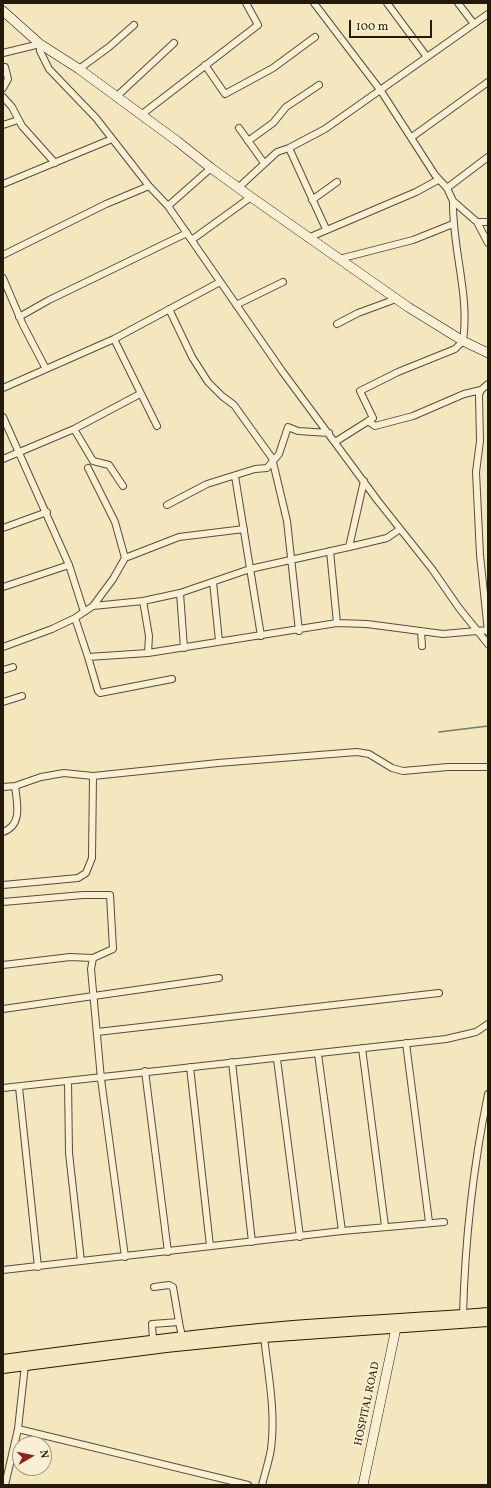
<!DOCTYPE html>
<html>
<head>
<meta charset="utf-8">
<style>
	body { margin:0 }
	#map { position:relative; width:491px; height:1488px; overflow:hidden; background:#f4e7bd; font-family:Vollkorn,serif }
	canvas { display:block }
	.frame { position:absolute; inset:0; border:4px solid #241a0a; pointer-events:none }
	.north { position:absolute; left:12px; top:1436px; width:40px; height:40px; box-sizing:border-box; background:#f8efd4; border:1px solid #a39a83; border-radius:50%; rotate:81deg; font-size:11px; font-weight:700; line-height:16px; text-align:center; color:#241a0a }
	.north::after { content:''; display:block; margin:auto; width:14px; height:18px; background:#8f2418; clip-path:polygon(50% 0,100% 100%,50% 72%,0 100%) }
	.scale { position:absolute; left:349px; top:20px; width:83px; height:18px; box-sizing:border-box; border:2px solid #241a0a; border-top:0; padding-left:5px; font-size:12px; line-height:14px; white-space:nowrap; color:#241a0a; -webkit-text-stroke:3px #f8efd4; paint-order:stroke }
</style>
</head>
<body>
<div id="map">
<canvas width="491" height="1488"></canvas>
<div class="frame"></div>
<div class="north">N</div>
<div class="scale">100 m</div>
</div>
<script>
const context = document.querySelector('canvas').getContext('2d');
context.lineJoin = 'round';
function strokePath(path, color, width, dash) { context.strokeStyle = color; context.lineWidth = width; context.lineCap = dash ? 'butt' : 'round'; context.setLineDash(dash || []); context.stroke(path); }
function drawText(font, color, halo, rows, align = 'center') {
  context.font = font + ' Vollkorn,serif'; context.lineWidth = 4; context.setLineDash([]); context.textBaseline = 'middle'; context.strokeStyle = halo; context.fillStyle = color; for (const [text, x, y, turn = 0] of rows) {
    context.save(); context.translate(x, y); context.rotate((+turn || 0) * Math.PI / 180); context.textAlign = isNaN(turn) ? turn : align; if (halo) context.strokeText(text, 0, 0); context.fillText(text, 0, 0); context.restore();
  }
}
strokePath(new Path2D(`
	M439,732L488,726`), '#6c7d71', 1.5);
const street = new Path2D(`
	M314,3L381,91L435,175L447,188L453,201L477,222H488
	M387,3L427,57
	M458,3L474,24
	M3,53L40,44V51L49,69L96,118L149,186L168,206L282,371L378,501L432,569L459,608L488,644
	M205,65L225,94L273,68L315,37
	M79,69L109,47L134,25
	M3,88L8,79L5,67
	M3,97L12,107L22,126L55,163
	M116,97L174,43
	M141,115L258,25L246,3
	M3,125L18,120
	M239,128L264,163
	M412,137L488,82
	M248,141L273,123L286,107L319,85
	M289,148L326,229
	M3,184L112,139
	M238,188L277,152L289,148L325,129L488,14
	M447,188L488,157
	M312,200L337,182
	M168,206L211,168
	M477,222L488,243
	M308,238L416,192L438,180
	M193,239L251,197
	M3,255L106,204L149,186
	M339,259L413,240L453,224
	M3,278L23,325L46,369
	M236,305L283,282
	M169,309L192,357L208,382L222,396L234,405L272,458L287,521L299,631
	M19,317L49,300L187,233
	M337,324L358,313L396,299
	M114,339L157,426
	M488,384L481,390L479,395L480,441L476,472L480,555L488,632
	M3,388L114,339L220,282
	M3,417L69,565L84,612
	M368,421L375,426L413,416L464,394L481,390
	M74,429L93,461L109,465L123,486
	M335,442L373,418L360,391L398,372L455,349L463,341C470,295 452,248 453,201
	M3,459L74,429L140,394
	M88,468L115,522L125,558
	M235,476L261,636
	M167,505L207,484L255,469L267,468L279,454L288,427L298,431L329,433
	M3,528L47,512
	M349,547L387,538L400,529
	M330,551L337,623
	M213,582L219,641
	M3,587L69,565
	M180,593L184,648
	M143,601L149,636L148,653
	M93,606L113,579L125,558L179,537L244,529
	M75,618L88,657L148,653L337,623L367,624L443,634L488,630
	M421,631L422,646
	M3,647L52,629L75,618L93,606L143,601L180,593L250,569L349,547L364,481
	M88,657L98,691L100,693L172,679
	M3,670L13,667
	M3,702L22,696
	M3,787L15,786
	M3,832C23,825 17,803 15,786L41,777L64,773L93,776L218,763L357,752L369,754L392,768L403,771L448,767H488
	M3,885L78,878L86,873L92,858L93,776
	M3,902L83,895H110L113,949L93,958L91,969L101,1079L125,1257
	M3,965L70,957L93,958
	M3,1009L219,978
	M97,1032L439,993
	M406,1043L429,1222
	M362,1048L385,1226
	M318,1054L342,1231
	M277,1059L300,1237
	M232,1062L252,1242
	M190,1067L210,1246
	M145,1071L168,1252
	M68,1081L69,1153L81,1261
	M19,1087L38,1267
	M3,1088L446,1039L476,1032L488,1024
	M3,1270L342,1231L444,1222
	M154,1287L169,1285L173,1287L179,1322
	M463,1315C465,1241 473,1167 488,1094
	M153,1340L152,1324L179,1322L182,1337
	M18,1429L248,1485
	M5,1485L18,1429L25,1365
	M262,1485C265,1473 269,1461 271,1449C276,1413 268,1373 264,1337`);
const secondary = new Path2D(`
	M3,11L40,44L79,69L177,141L211,168L251,197L408,307L463,341L488,353
	M363,1485L396,1328`);
const primary = new Path2D(`
	M3,1360C92,1348 181,1336 271,1328C343,1321 416,1319 488,1313
	M3,1368L166,1347L264,1337L488,1321`);
strokePath(street, '#584d37', 8);
strokePath(secondary, '#241a0a', 10);
strokePath(primary, '#241a0a', 12);
strokePath(street, '#f8efd4', 6);
strokePath(secondary, '#f8efd4', 9);
strokePath(primary, '#f4e7bd', 10);
drawText('11px', '#241a0a', '#f8efd4', [
	["HOSPITAL ROAD",368,1404,-78]
]);
</script>
</body>
</html>
